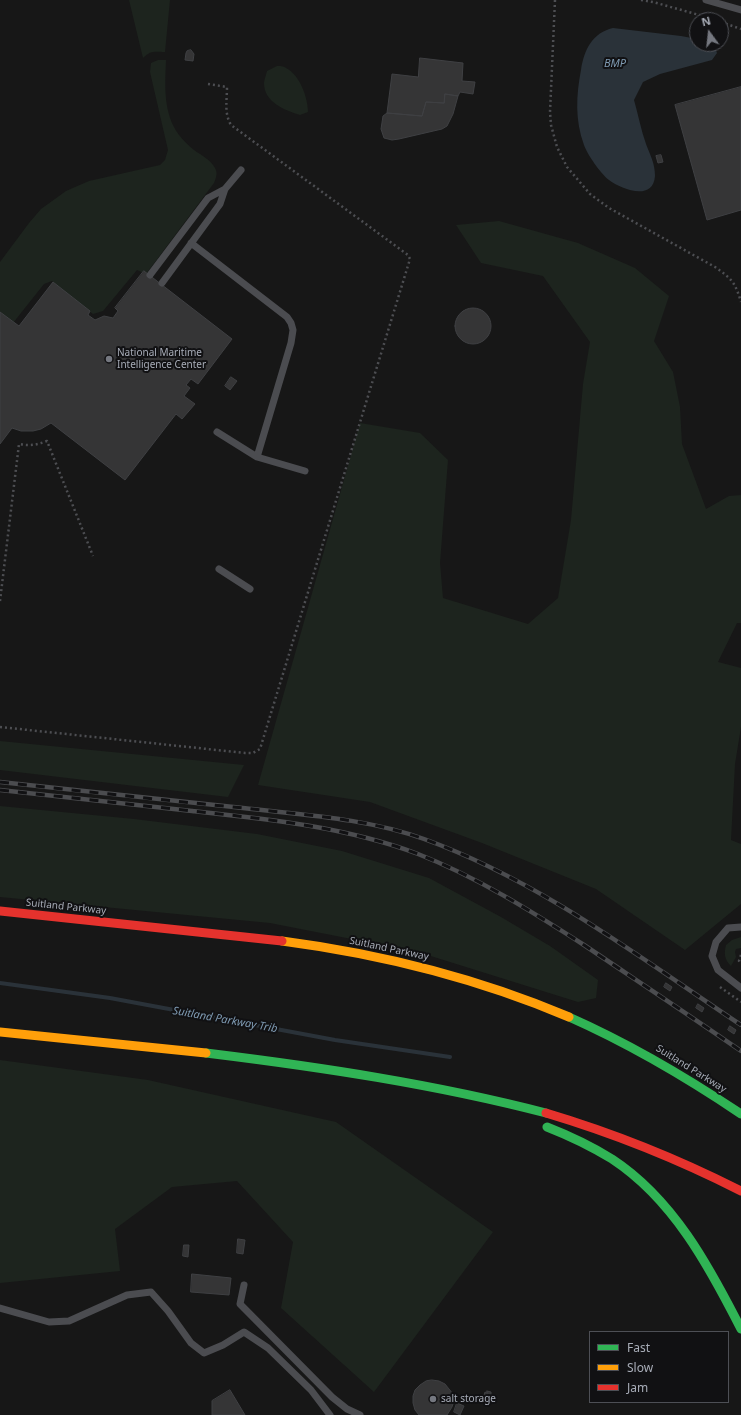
<!DOCTYPE html>
<html>
<head>
<meta charset="utf-8">
<style>
	body { margin:0 }
	#map { position:relative; width:741px; height:1415px; overflow:hidden; background:#171717; font-family:"Noto Sans",sans-serif }
	canvas { display:block }
	.legend { position:absolute; left:589px; top:1331px; width:140px; height:72px; box-sizing:border-box; background:#111113; border:1px solid #4d4f55; margin:0; padding:5px 7px; list-style:none; font-size:12px; color:#a8adb8 }
	.legend li { display:flex; align-items:center; gap:8px; height:20px }
	.legend b { width:20px; border:1px solid #4d4f55 }
	.north { position:absolute; left:689px; top:12px; width:40px; height:40px; box-sizing:border-box; background:#111113; border:1px solid #4d4f55; border-radius:50%; rotate:345deg; font-size:11px; font-weight:700; line-height:16px; text-align:center; color:#a8adb8 }
	.north::after { content:''; display:block; margin:auto; width:14px; height:18px; background:#757880; clip-path:polygon(50% 0,100% 100%,50% 72%,0 100%) }
</style>
</head>
<body>
<div id="map">
<canvas width="741" height="1415"></canvas>
<ul class="legend">
<li><b style="height:5px;background:#30b455"></b>Fast</li>
<li><b style="height:5px;background:#ff9f0a"></b>Slow</li>
<li><b style="height:5px;background:#e5322d"></b>Jam</li>
</ul>
<div class="north">N</div>
</div>
<script>
const context = document.querySelector('canvas').getContext('2d');
context.lineJoin = 'round';
function fillPath(path, color) { context.fillStyle = color; context.fill(path, 'evenodd'); }
function strokePath(path, color, width, dash) { context.strokeStyle = color; context.lineWidth = width; context.lineCap = dash ? 'butt' : 'round'; context.setLineDash(dash || []); context.stroke(path); }
function drawText(font, color, halo, rows, align = 'center') {
  context.font = font + ' "Noto Sans",sans-serif'; context.lineWidth = 4; context.setLineDash([]); context.textBaseline = 'middle'; context.strokeStyle = halo; context.fillStyle = color; for (const [text, x, y, turn = 0] of rows) {
    context.save(); context.translate(x, y); context.rotate((+turn || 0) * Math.PI / 180); context.textAlign = isNaN(turn) ? turn : align; if (halo) context.strokeText(text, 0, 0); context.fillText(text, 0, 0); context.restore();
  }
}
fillPath(new Path2D(`
	M129,0H170L165,52C155,52 151,50 143,58Z
	M158,60H166C165,86 163,113 179,135C183,140 189,146 194,150C201,155 211,160 215,168C218,173 216,178 214,183L146,274L137,270L103,311L93,314L52,281L44,284L13,323L0,314V262L29,223L41,209L66,191L89,181L160,165L165,160L168,150L150,72L151,63Z
	M277,66C279,66 284,66 286,68C300,75 308,98 308,112L300,115C284,110 264,102 264,83C264,80 266,75 267,71Z
	M499,221L578,243L635,268L669,296L654,341L673,372L680,407L682,444L706,509L729,496L741,495V623H737L718,662L741,668V727L735,764L731,840L741,844V904L685,950L596,889L482,843L370,802L258,785L360,423L420,433L448,460L440,563L443,598L528,624L558,598L571,520L583,384L590,342L543,276L481,263L456,225Z
	M0,741L244,765L228,797L0,770Z
	M0,806L134,819L257,834L342,851L429,878L501,917L550,946L598,980L596,998L578,1002L418,952L270,923L0,897Z
	M741,937V948L736,949L735,952L736,957L731,966C724,959 724,953 726,945L732,940Z
	M0,1060L148,1080L336,1122L493,1232L374,1392L281,1308L293,1242L237,1181L172,1187L115,1229L120,1271L0,1283Z`), '#1d241e');
fillPath(new Path2D(`
	M613,28L681,36L697,39V44H714L717,53L712,60L660,74L643,82L634,100C638,114 641,130 646,144C650,155 655,163 655,176C653,202 621,189 609,180C601,174 587,154 584,145C575,120 576,96 581,70C584,50 592,33 613,28Z`), '#2a3239');
strokePath(new Path2D(`
	M0,983L110,998L335,1040L450,1057`), '#2a3239', 4);
const building = new Path2D(`
	M191,50L194,54L193,61L185,60L186,53L187,51Z
	M420,58L463,63L462,81L475,82L473,94L460,92L458,96L445,94L444,103L426,102L422,116L387,113L392,74L418,77Z
	M741,87V210L707,220L675,105Z
	M445,94L458,96L453,114L447,126L442,129L399,139L392,140L384,138L381,129L383,116L387,113L422,116L426,102L444,103Z
	M661,155L663,162L658,163L656,156Z
	M144,271L232,339L198,384L191,379L186,385L190,388L184,396L195,404L182,419L176,414L125,480L51,423L41,429L33,431H21L12,428L0,444V312L19,326L53,282L90,311L88,315L95,320L104,316L113,318L118,311L115,308Z
	M455 326a18 18 0 1 1 36 0a18 18 0 1 1-36 0Z
	M231,377L237,381L230,390L225,386Z
	M666,983L672,987L670,991L664,987Z
	M698,1004L704,1008L702,1012L696,1008Z
	M730,1026L736,1030L734,1034L728,1030Z
	M238,1239L245,1240L243,1254L237,1253Z
	M184,1245H189L188,1257L183,1256Z
	M192,1274L231,1278L229,1295L191,1292Z
	M432,1380L439,1381L445,1384L453,1394L454,1401L452,1407L447,1415H419L415,1410L413,1403V1396L415,1390L420,1385L426,1381Z
	M230,1390L245,1415H212V1401Z
	M487,1391L491,1392V1394L488,1403L482,1401L485,1392L487,1393Z
	M457,1403L464,1406L460,1415L454,1412Z`);
fillPath(building, '#353536');
strokePath(building, '#3f4043', 1);
strokePath(new Path2D(`
	M555,0L550,112L551,125L557,147L567,167L590,194L609,208L715,267C732,279 735,282 741,302
	M641,0L653,2L717,20
	M721,22L741,29
	M0,601L19,444C30,446 37,445 47,441L93,556
	M0,727L245,753H253L260,749L410,259L408,255L231,125C224,113 227,101 227,87L208,84
	M741,955L739,961L741,964
	M720,987L741,1002`), '#4d4e52', 2.5, [2, 3]);
strokePath(new Path2D(`
	M706,0L741,10
	M191,243L287,317L291,323L293,330L291,343L257,457
	M150,275L208,198L225,189
	M162,283L220,204L225,189L241,170
	M217,432L257,457L305,471
	M219,569L250,589
	M741,927L728,928L716,942L712,956L718,970L741,988
	M244,1285L240,1304L332,1397L347,1409L360,1415
	M0,1308L49,1322L69,1321L127,1295L151,1292L168,1311L191,1343L204,1353L223,1345L244,1332L268,1348L311,1390L330,1415`), '#4b4c50', 7);
strokePath(new Path2D(`
	M569,1017C630,1044 686,1077 741,1114
	M206,1053C320,1067 434,1084 546,1113
	M547,1127C570,1136 591,1146 612,1159C673,1199 709,1266 741,1329`), '#30b455', 9);
strokePath(new Path2D(`
	M282,941C381,954 477,978 569,1017
	M0,1032L206,1053`), '#ff9f0a', 9);
strokePath(new Path2D(`
	M0,911L282,941
	M546,1113C613,1133 678,1159 741,1191`), '#e5322d', 9);
const rail = new Path2D(`
	M0,782C81,791 162,800 243,808C303,815 366,818 424,839C540,881 639,957 741,1025
	M0,790C64,797 128,804 192,811C268,819 346,827 418,854C477,877 531,911 584,945C636,980 689,1015 741,1051`);
strokePath(rail, '#4b4c4f', 4.5);
strokePath(rail, '#111113', 3, [9]);
for (const [x, y, r, color] of [
	[109,359,4,"#757880"],
	[433,1399,4,"#757880"]
]) { const dot = new Path2D(); dot.arc(x, y, r, 0, 2 * Math.PI); context.fillStyle = color; context.fill(dot); strokePath(dot, '#111113', 1.5); }
drawText('10px', '#a8adb8', '#111113', [
	["National Maritime",117,353],
	["Intelligence Center",117,365],
	["salt storage",441,1399]
], 'left');
drawText('10px', '#a8adb8', '#111113', [
	["Suitland Parkway",66,907,6],
	["Suitland Parkway",389,949,12],
	["Suitland Parkway",691,1069,32]
]);
drawText('italic 11px', '#7f9bb3', '#111113', [
	["BMP",615,64],
	["Suitland Parkway Trib",225,1020,10]
]);
</script>
</body>
</html>
